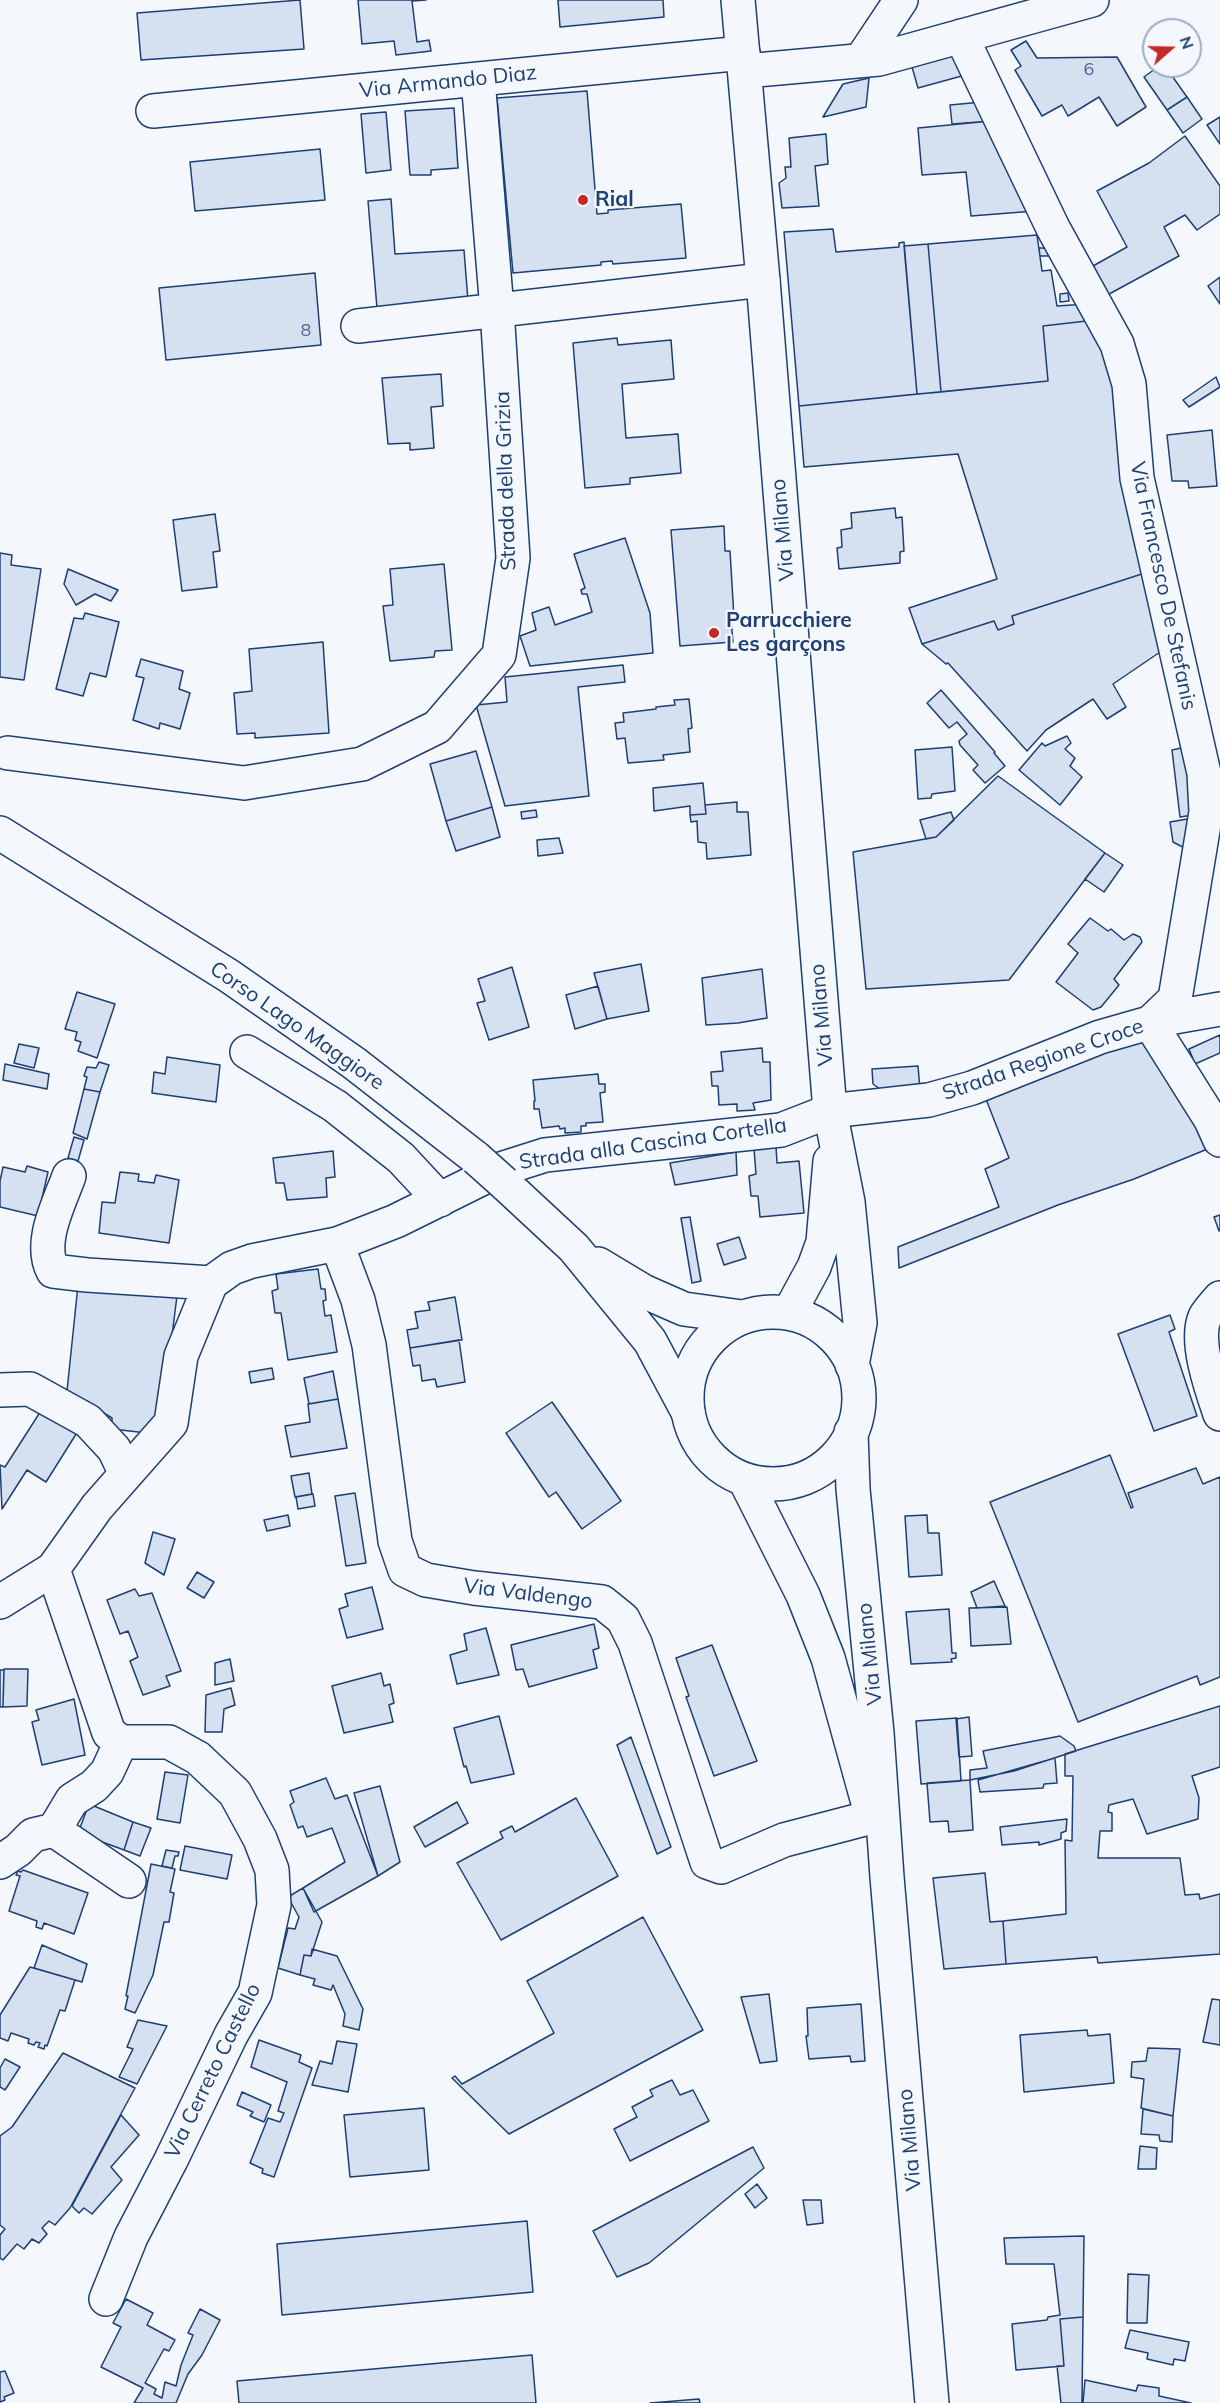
<!DOCTYPE html>
<html>
<head>
<meta charset="utf-8">
<style>
	body { margin:0 }
	#map { position:relative; width:1220px; height:2403px; overflow:hidden; background:#f4f7fb; font-family:Mulish,sans-serif }
	canvas { display:block }
	.north { position:absolute; left:1142px; top:18px; width:60px; height:60px; box-sizing:border-box; background:#f4f7fb; border:2px solid #9eadc5; border-radius:50%; rotate:70deg; font-size:16px; font-weight:700; line-height:24px; text-align:center; color:#1d3f73 }
	.north::after { content:''; display:block; margin:auto; width:21px; height:27px; background:#c62828; clip-path:polygon(50% 0,100% 100%,50% 72%,0 100%) }
</style>
</head>
<body>
<div id="map">
<canvas width="1220" height="2403"></canvas>
<div class="north">N</div>
</div>
<script>
const context = document.querySelector('canvas').getContext('2d');
context.lineJoin = 'round';
function fillPath(path, color) { context.fillStyle = color; context.fill(path, 'evenodd'); }
function strokePath(path, color, width, dash) { context.strokeStyle = color; context.lineWidth = width; context.lineCap = dash ? 'butt' : 'round'; context.setLineDash(dash || []); context.stroke(path); }
function drawText(font, color, halo, rows, align = 'center') {
  context.font = font + ' Mulish,sans-serif'; context.lineWidth = 4.5; context.setLineDash([]); context.textBaseline = 'middle'; context.strokeStyle = halo; context.fillStyle = color; for (const [text, x, y, turn = 0] of rows) {
    context.save(); context.translate(x, y); context.rotate((+turn || 0) * Math.PI / 180); context.textAlign = isNaN(turn) ? turn : align; if (halo) context.strokeText(text, 0, 0); context.fillText(text, 0, 0); context.restore();
  }
}
const building = new Path2D(`
	M300,0L304,49L141,60L137,13Z
	M358,0H426L412,1L417,42L429,40L431,51L396,55L394,41L362,44Z
	M558,0H663L664,17L560,27Z
	M1026,41L1037,58L1117,57L1146,107L1117,126L1099,97L1068,116L1062,105L1042,116L1015,70L1021,66L1011,50Z
	M960,54L969,74L918,88L912,67Z
	M1159,66H1165L1187,97L1167,110L1144,77Z
	M869,78L866,107L823,117L843,84Z
	M587,91L597,214L608,213V210L681,204L686,258L613,264L612,261L601,262V265L513,273L497,98Z
	M1187,97L1202,119L1183,133L1167,110Z
	M982,102L991,121L952,124L950,105Z
	M454,108L458,168L431,170V175H410L405,111Z
	M386,112L391,170L366,173L361,114Z
	M1220,117V144L1207,125Z
	M991,121L1035,211L971,216L966,172L922,175L918,128Z
	M826,134L828,164L815,166L819,206L782,208L779,183L786,178L785,167H791L789,138Z
	M1185,136L1220,186V214L1197,230L1185,215L1164,227L1179,256L1100,299L1084,271L1127,247L1097,191L1149,163Z
	M320,149L325,200L195,211L190,162Z
	M391,199L395,254L464,250L468,301L377,308L368,201Z
	M833,229L836,252L899,247V243L904,242L917,394L799,406L784,232Z
	M1037,235L1042,271L1051,270L1057,306L1087,304L1095,320L1043,326L1048,381L941,392L928,244Z
	M928,244L941,392L917,394L904,246Z
	M1039,248H1047L1048,256H1040Z
	M315,273L321,345L166,360L159,288Z
	M1220,277V304L1208,286Z
	M1068,293L1069,301L1060,302V294Z
	M1095,320L1117,377L1151,571L1012,616L1014,624L998,630L994,621L922,644L909,608L997,579L958,454L804,467L799,406L1048,381L1043,326Z
	M617,338L618,345L671,340L674,379L622,384L626,438L678,434L681,473L630,478V484L585,488L573,343Z
	M441,374L443,406L431,407L434,448L410,450V443L388,444L382,378Z
	M1216,377L1220,387L1189,407L1183,400Z
	M1212,430L1217,486L1189,488L1188,481H1172L1167,435Z
	M895,508L896,518L902,517L904,551L900,552V563L839,569L837,548L842,547L841,530L852,528L851,513Z
	M215,514L220,551L213,552L217,587L182,591L173,520Z
	M724,526L725,551H730L734,618L731,619L733,642L680,646L671,530Z
	M625,538L650,613L653,653L530,666L520,636L536,630L532,613L549,607L555,625L592,612L587,594H582L581,590L585,588L574,554Z
	M0,553L12,555L11,565L41,569L24,680L0,677Z
	M444,564L452,650L435,651L434,657L390,661L383,606L393,605L390,569Z
	M68,569L118,590L111,601L95,594L76,605L64,584Z
	M1151,571L1166,648L1113,684L1126,707L1107,719L1093,699L1046,730L1027,751L948,663L946,664L922,644L994,621L998,630L1014,624L1012,616Z
	M85,613L119,622L106,677L90,673L83,696L56,689L74,618L83,619Z
	M323,642L329,733L255,738V733L237,734L234,693L252,691L249,649Z
	M141,659L183,671L179,689L190,693L180,729L160,723L159,729L133,720L144,678L136,676Z
	M623,665L625,682L578,687L589,796L505,806L476,705L507,702L505,677Z
	M941,690L995,752L994,753L1005,766L985,783L973,770L978,765L960,745L959,741L967,734L957,722L949,728L927,703Z
	M689,699L692,728L688,729L690,752L663,755L664,760L628,763L625,738L617,739L615,723L624,722L623,713L656,709V707L675,705L674,700Z
	M1067,736L1071,743L1065,749L1075,758L1070,766L1082,777L1060,805L1019,770L1042,743L1045,746Z
	M952,747L955,791L932,794L931,798L918,799L915,750Z
	M1186,747L1193,815L1180,817L1172,750Z
	M476,751L492,807L446,821L430,764Z
	M998,776L1105,853L1009,980L866,989L853,852L936,837Z
	M703,783L706,814L690,815V806L654,811L653,788Z
	M737,802V812H748L751,855L707,859L706,843L698,842L697,821L691,822L690,815L706,814L705,805Z
	M492,807L500,837L456,851L446,821Z
	M536,810L537,817L522,819L521,812Z
	M951,812L954,820L936,837L926,839L920,820Z
	M1193,818L1194,853L1173,842L1170,822Z
	M559,838L563,853L538,856L537,840Z
	M1105,853L1123,865L1104,892L1085,879Z
	M1090,918L1108,931L1111,929L1124,940L1133,934L1140,937L1142,942L1114,979L1119,985L1101,1007L1093,1010L1056,982L1078,953L1068,944Z
	M641,964L649,1011L607,1019L594,973Z
	M512,967L529,1027L489,1040L477,1003L485,1001L478,979Z
	M762,969L767,1018L738,1023L706,1025L702,978Z
	M598,986L607,1019L575,1029L566,995Z
	M77,992L115,1004L97,1058L78,1051L81,1042L75,1040L77,1032L65,1029Z
	M1220,1035V1053L1195,1064L1189,1049Z
	M1142,1038L1210,1148L1134,1179L1058,1205L899,1268L898,1247L999,1207L985,1169L1009,1158L984,1094Z
	M19,1044L39,1048L34,1068L14,1063Z
	M762,1048L763,1062H770L771,1100L753,1103L755,1110L737,1111V1104L719,1105L718,1086H712L711,1072L723,1071L721,1052Z
	M167,1057L220,1065L216,1102L152,1093L154,1072L165,1074Z
	M99,1062L109,1065L100,1092L84,1089L87,1077L84,1076L87,1067L96,1068Z
	M5,1064L49,1074L47,1089L3,1080Z
	M918,1066L920,1089L888,1095L873,1084L872,1069Z
	M598,1074L599,1084H605V1092L600,1093L603,1122L586,1123V1126H581V1132L565,1133V1128L560,1129L559,1126L542,1128L539,1109H534V1101H535L533,1080Z
	M84,1089L100,1092L87,1139L73,1133Z
	M74,1137L84,1140L78,1161L68,1158Z
	M776,1147L777,1163L799,1161L804,1213L760,1217L758,1196H751L749,1176L756,1174L754,1149Z
	M333,1151L335,1177L326,1178L327,1197L287,1200L284,1183H276L273,1158Z
	M736,1152L737,1175L675,1185L670,1163Z
	M27,1166L48,1172L38,1216L0,1207V1181L3,1167L25,1172Z
	M120,1172L139,1174L138,1181L154,1183L156,1175L179,1180L169,1243L99,1233L102,1202L115,1203Z
	M1220,1215V1230L1219,1231L1214,1217Z
	M690,1217L701,1281L692,1283L681,1218Z
	M739,1237L746,1258L724,1265L717,1244Z
	M318,1269L321,1289H325L326,1300L323,1301L325,1316L331,1315L337,1352L288,1360L281,1313H275L272,1291L278,1289L276,1274Z
	M78,1285L177,1296L161,1422L147,1433L112,1429V1418L67,1391Z
	M455,1297L462,1340L410,1348L407,1330L418,1328L415,1312L430,1310L428,1302Z
	M1170,1315L1175,1329L1169,1332L1197,1416L1154,1431L1118,1334Z
	M459,1340L465,1382L437,1387L435,1379L422,1381L420,1365L413,1366L410,1348Z
	M272,1368L274,1379L251,1383L249,1372Z
	M333,1371L338,1399L309,1404L304,1378Z
	M338,1399L347,1448L291,1457L285,1426L310,1422L308,1404Z
	M552,1402L621,1501L582,1529L556,1492L549,1497L506,1433Z
	M44,1406L78,1431L46,1482L27,1470L2,1509L0,1465L5,1467Z
	M1110,1455L1131,1508L1133,1507L1128,1493L1196,1468L1203,1484L1220,1477V1677L1200,1685L1197,1676L1078,1722L990,1502Z
	M309,1473L312,1494L295,1497L291,1476Z
	M355,1493L366,1563L346,1566L335,1496Z
	M313,1494L315,1506L298,1509L296,1497Z
	M288,1515L290,1526L267,1531L264,1520Z
	M927,1515L928,1533H939L942,1575L909,1577L905,1516Z
	M153,1532L175,1539L164,1575L145,1563Z
	M197,1572L214,1582L204,1598L187,1588Z
	M994,1581L1005,1606L977,1608L971,1592Z
	M372,1587L383,1629L347,1638L339,1609L348,1606L345,1594Z
	M135,1589L139,1596L152,1593L181,1671L166,1676L170,1686L143,1695L130,1661L138,1657L128,1631L120,1634L107,1600Z
	M1007,1607L1011,1644L971,1646L969,1608Z
	M949,1609L952,1653H956V1658L951,1659L952,1662L911,1664L906,1612Z
	M594,1624L599,1648L593,1650L597,1668L529,1687L523,1669L516,1670L511,1645Z
	M486,1628L499,1675L457,1684L450,1655L467,1650L464,1634Z
	M712,1645L757,1761L714,1776L686,1697L689,1696L676,1658Z
	M230,1659L234,1681L215,1685V1663Z
	M4,1669H28L27,1706L3,1707Z
	M0,1670H4L3,1707H0Z
	M381,1673L384,1686L390,1684L394,1703L389,1705L393,1722L344,1733L332,1686Z
	M231,1688L235,1705L224,1709L222,1732H205L206,1695Z
	M74,1699L85,1755L42,1765L32,1722L39,1720L36,1710Z
	M1220,1706V1767L1192,1776L1199,1798L1198,1819L1147,1834L1133,1799L1109,1805L1108,1812L1112,1813V1831H1100L1098,1858H1180L1185,1895L1199,1894L1200,1899L1220,1894V1954L1098,1963L1097,1957L1006,1964L1003,1921L1066,1914L1065,1840L1072,1841L1073,1776H1065V1754Z
	M499,1716L514,1774L471,1783L466,1766L464,1767L454,1728Z
	M969,1717L972,1756L959,1757L956,1719Z
	M957,1718L961,1781L921,1784L916,1721Z
	M1060,1736L1074,1746L1076,1751L1014,1771L970,1780V1770L987,1768L983,1751Z
	M631,1737L671,1847L657,1854L617,1745Z
	M1055,1758L1057,1783L1044,1784L1043,1788L980,1792L978,1780Z
	M165,1772L188,1775L180,1823L157,1819Z
	M326,1778L335,1799L347,1795L378,1876L314,1912L303,1888L345,1862L332,1828L307,1837L303,1826L298,1828L290,1805L294,1802L290,1791Z
	M970,1780L973,1830L949,1832L948,1821L930,1822L927,1783Z
	M380,1786L400,1862L378,1876L354,1793Z
	M576,1798L618,1876L501,1940L457,1863L503,1838L500,1832L512,1826L515,1832Z
	M457,1802L468,1823L425,1847L414,1827Z
	M89,1804L133,1822L124,1850L78,1833Z
	M1067,1819L1066,1831L1061,1833V1839L1039,1845V1842L1002,1845L1000,1827Z
	M133,1822L151,1828L140,1856L124,1850Z
	M185,1846L232,1855L227,1879L180,1870Z
	M166,1850L179,1852L178,1856H175L172,1868L162,1866Z
	M151,1864L175,1869L170,1892L174,1893L169,1922H164L153,1975L135,2013L125,2009L128,1996H126Z
	M23,1870L88,1893L74,1934L44,1923L42,1929L36,1927L37,1921L9,1911L20,1876L16,1875L18,1871L21,1872Z
	M985,1873L990,1922L1003,1921L1006,1964L944,1969L933,1878Z
	M303,1888L322,1922L311,1956L304,1955L300,1975L278,1968L288,1928L295,1929L299,1917L288,1897Z
	M643,1917L703,2030L509,2134L452,2078L455,2076L462,2084L554,2033L527,1981Z
	M42,1945L87,1964L82,1982L34,1968Z
	M312,1949L337,1956L363,2009L359,2030L343,2026L345,2014L333,1985L331,1990L313,1985L315,1979L300,1975L304,1955L311,1956Z
	M30,1967L75,1980L65,2011L60,2010L47,2046L45,2045L44,2049L38,2047L40,2043L36,2042L34,2045L28,2043L29,2039L11,2033L8,2041L0,2038V2015Z
	M769,1994L777,2061L760,2063L741,1997Z
	M1212,1999L1220,2000V2045L1203,2042Z
	M861,2004L865,2061L851,2062L850,2056L809,2059L806,2036H808L807,2008Z
	M138,2020L167,2026L137,2084L119,2077L133,2049L127,2047Z
	M1087,2030L1088,2036L1110,2034L1114,2083L1024,2092L1020,2035Z
	M259,2040L301,2055L299,2062L312,2068L274,2177L262,2173L263,2169L250,2163L268,2118L280,2122L284,2113L278,2111L287,2082L251,2067Z
	M337,2041L357,2044L348,2092L312,2085L320,2061L332,2064Z
	M1148,2048L1180,2049L1173,2116L1141,2108L1144,2079L1131,2077L1132,2062L1146,2061Z
	M63,2053L135,2088L70,2208L55,2225L49,2221L42,2228L47,2234L39,2243L32,2239L24,2249L17,2244L3,2260L0,2258V2235L5,2229L0,2225V2136L12,2127Z
	M5,2059L20,2067L5,2090L0,2087V2068Z
	M672,2080L680,2095L693,2090L709,2121L630,2161L614,2129L637,2117L632,2107L653,2096L650,2090Z
	M242,2092L271,2105L264,2122L250,2116L253,2112L237,2105Z
	M424,2108L429,2170L350,2177L344,2115Z
	M1143,2109L1173,2116L1172,2142L1160,2141L1159,2135L1141,2134Z
	M121,2115L139,2135L111,2167L122,2180L92,2214L84,2208L79,2213L72,2206Z
	M1140,2146L1157,2148L1156,2169H1138Z
	M753,2147L764,2168L649,2263L617,2277L593,2231Z
	M757,2184L767,2198L755,2208L745,2194Z
	M803,2200H821L823,2223L807,2225Z
	M527,2221L533,2292L282,2315L277,2244Z
	M1084,2236L1083,2317L1060,2319L1064,2366L1016,2370L1012,2324L1047,2320L1048,2317L1060,2315L1054,2264H1006L1004,2238Z
	M1128,2274L1149,2275L1147,2323H1127Z
	M126,2299L153,2313L147,2325L175,2340L169,2351L164,2349L145,2383L156,2389L154,2394L162,2398L165,2382L176,2386L181,2365L193,2335L188,2333L200,2309L220,2320L202,2355L188,2374L176,2403H134L143,2388L101,2367L121,2327L113,2323Z
	M1083,2317L1082,2403H1061L1057,2366H1064L1060,2319Z
	M1130,2330L1189,2342L1185,2361L1174,2359L1173,2365L1147,2359L1148,2353L1125,2348Z
	M532,2355L536,2403H239L237,2381Z
	M5,2371L14,2393L4,2397L5,2400L0,2402V2372Z
	M1085,2380L1136,2391L1138,2385L1159,2388V2396L1191,2403H1083Z
	M699,2399L700,2403H650Z`);
fillPath(building, '#d5e0f0');
strokePath(building, '#1d3f73', 1.5);
const minor = new Path2D(`
	M961,36L1053,228L1117,344L1129,384L1137,478L1204,773L1206,812L1175,999L1150,1023L1211,1120L1220,1140
	M861,60L901,0
	M745,71L879,59L1092,0
	M153,111L743,53
	M358,326L763,280
	M8,753L244,783L362,764L437,727L499,655L513,558L497,310L478,79
	M247,1052L335,1106L401,1158L440,1200
	M69,1176C59,1204 38,1242 53,1271L87,1275L211,1283
	M337,1244L358,1300L369,1345L395,1541L405,1570L426,1580L474,1588L602,1602L623,1619L635,1643L707,1862L721,1867L784,1840L872,1817
	M1220,1298C1215,1304 1208,1311 1205,1317C1194,1341 1212,1391 1220,1414
	M0,1390L30,1389L88,1421L114,1449L126,1474
	M53,1569L109,1733L121,1742H169L198,1758L235,1793L260,1839L272,1870L274,1905L255,1993L231,2035L171,2160L131,2237L106,2299
	M0,1602L53,1569L97,1507L171,1423L181,1356L211,1283L232,1268L252,1261L337,1244L396,1221L501,1169L545,1155L781,1130L830,1111L929,1100L972,1088L1100,1037L1163,1019L1220,1009
	M54,1830L129,1881
	M0,1862L18,1850L33,1835L54,1830L72,1800L94,1786L107,1772L121,1742`);
const major = new Path2D(`
	M738,0L763,280L830,1111L848,1202L860,1323L852,1365
	M687 1398a86 86 0 1 1 172 0a86 86 0 1 1-172 0Z
	M789,1313L814,1267L823,1242L830,1161
	M851,1432L853,1489L877,1733L887,1877L932,2403
	M745,1480L803,1595L828,1658L867,1799`);
const highway = new Path2D(`
	M0,833L229,976L354,1063L476,1158
	M504,1183L574,1248L650,1341L688,1412
	M598,1264L643,1291L684,1309L742,1317`);
strokePath(minor, '#1d3f73', 36);
strokePath(major, '#1d3f73', 36);
strokePath(highway, '#1d3f73', 36);
strokePath(minor, '#f4f7fb', 33);
strokePath(major, '#f4f7fb', 33);
strokePath(highway, '#f4f7fb', 33);
const highwayBridge = new Path2D(`
	M476,1158L504,1183`);
strokePath(highwayBridge, '#1d3f73', 36, []);
strokePath(highwayBridge, '#f4f7fb', 33);
for (const [x, y, r, color] of [
	[583,200,6,"#c62828"],
	[714,633,6,"#c62828"]
]) { const dot = new Path2D(); dot.arc(x, y, r, 0, 2 * Math.PI); context.fillStyle = color; context.fill(dot); strokePath(dot, '#f4f7fb', 2); }
drawText('18px', '#4b6792', null, [
	["6",1089,70],
	["8",306,331]
]);
drawText('21px', '#1d3f73', '#f4f7fb', [
	["Via Armando Diaz",448,82,-6],
	["Strada della Grizia",506,481,-92],
	["Via Milano",783,530,-95],
	["Via Francesco De Stefanis",1163,586,78],
	["Via Milano",822,1015,-95],
	["Corso Lago Maggiore",297,1026,35],
	["Strada Regione Croce",1043,1060,-19],
	["Strada alla Cascina Cortella",653,1144,-8],
	["Via Valdengo",528,1594,7],
	["Via Milano",870,1654,-96],
	["Via Cerreto Castello",213,2071,-64],
	["Via Milano",910,2140,-95]
]);
drawText('bold 21px', '#1d3f73', '#f4f7fb', [
	["Rial",595,200],
	["Parrucchiere",726,621],
	["Les garçons",726,645]
], 'left');
</script>
</body>
</html>
